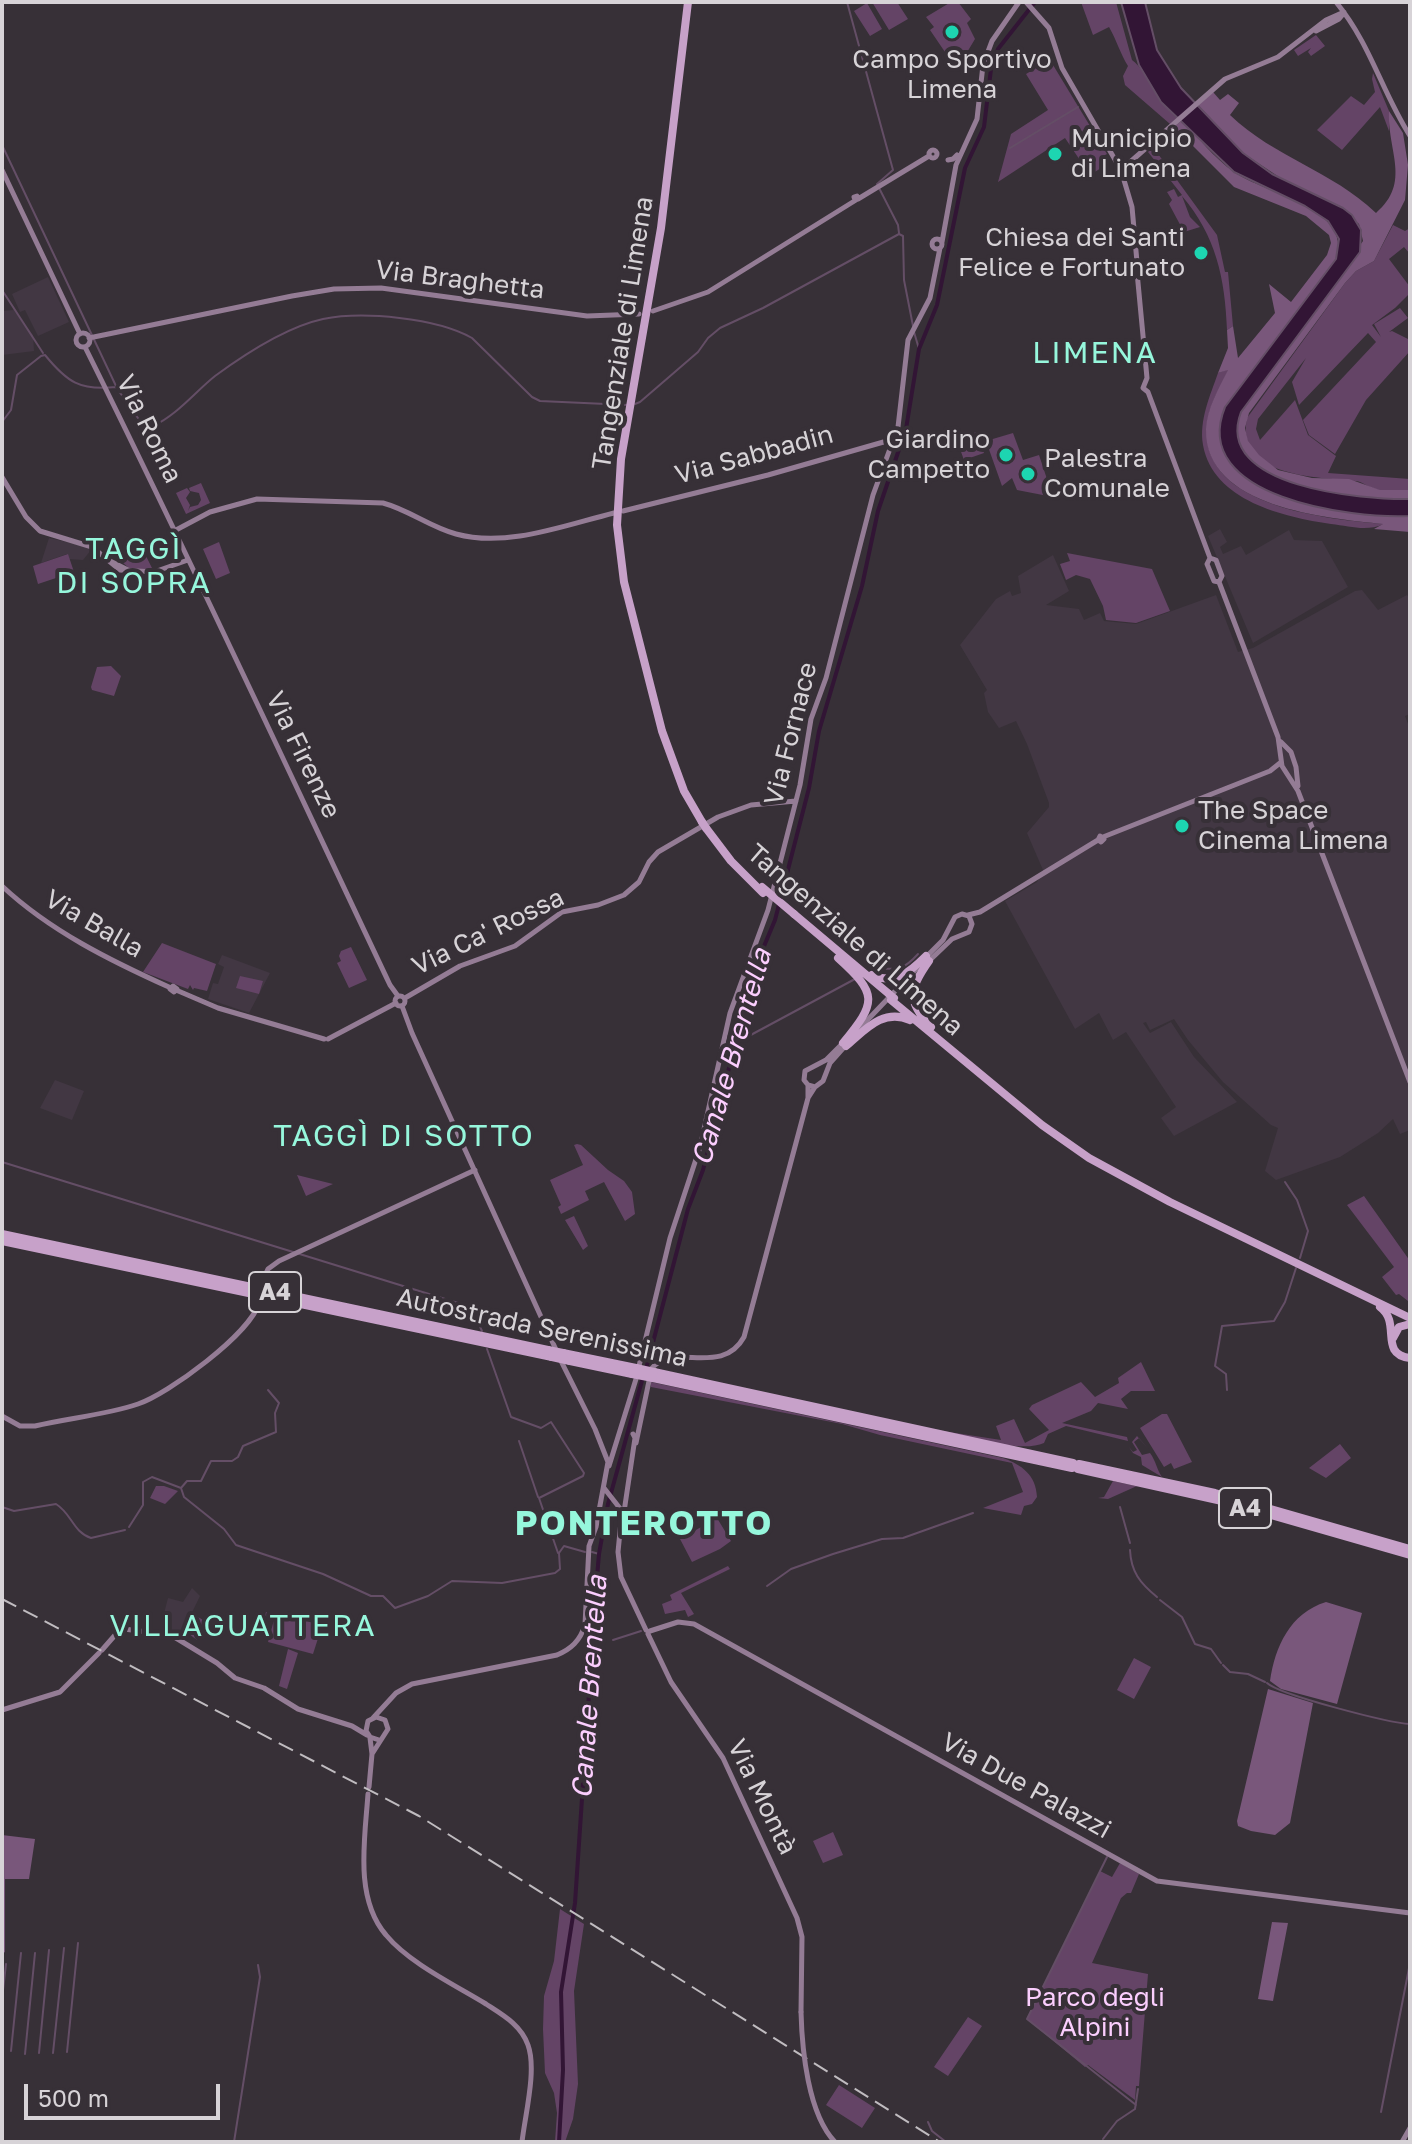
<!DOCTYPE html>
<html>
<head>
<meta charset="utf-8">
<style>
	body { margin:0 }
	#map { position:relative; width:1412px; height:2144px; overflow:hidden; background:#373037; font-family:"Golos Text",sans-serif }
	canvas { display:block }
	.frame { position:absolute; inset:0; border:4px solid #d7d3d7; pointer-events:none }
	.scale { position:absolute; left:24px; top:2084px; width:196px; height:36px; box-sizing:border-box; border:4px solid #d7d3d7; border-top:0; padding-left:10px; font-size:24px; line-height:28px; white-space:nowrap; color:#d7d3d7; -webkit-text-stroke:6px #373037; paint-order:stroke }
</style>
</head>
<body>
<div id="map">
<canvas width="1412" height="2144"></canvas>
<div class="frame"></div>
<div class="scale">500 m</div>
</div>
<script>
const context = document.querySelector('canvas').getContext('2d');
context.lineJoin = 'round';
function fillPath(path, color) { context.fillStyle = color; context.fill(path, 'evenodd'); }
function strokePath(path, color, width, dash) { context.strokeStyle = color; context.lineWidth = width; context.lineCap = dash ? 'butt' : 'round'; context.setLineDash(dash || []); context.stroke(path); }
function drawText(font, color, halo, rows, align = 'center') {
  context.font = font + ' "Golos Text",sans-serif'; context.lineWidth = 8; context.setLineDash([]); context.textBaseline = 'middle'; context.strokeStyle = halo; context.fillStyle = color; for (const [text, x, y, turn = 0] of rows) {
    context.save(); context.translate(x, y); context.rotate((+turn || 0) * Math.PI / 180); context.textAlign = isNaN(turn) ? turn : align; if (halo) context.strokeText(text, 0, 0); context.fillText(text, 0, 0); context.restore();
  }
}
fillPath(new Path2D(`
	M48,277L69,322L38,336L25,310L20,312L12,294Z
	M14,310L33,335L34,351L2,355V311Z
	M1220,529L1227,542L1220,547L1223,554L1241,546L1246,555L1289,530L1294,540L1322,541L1348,587L1253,643L1208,536Z
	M49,538L80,545L91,550L83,560L69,559L67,554L41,563Z
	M1053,555L1069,591L1046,605L1079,609L1084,620L1100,613L1104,621L1136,624L1216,595L1238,652L1253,648L1355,591L1362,590L1378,610L1407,595L1410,599V714L1405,716L1410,729V1130L1400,1134L1393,1119L1378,1133L1340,1157L1276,1180L1265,1171L1278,1128L1271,1125L1223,1082L1188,1040L1174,1019L1150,1030L1146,1022L1143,1023L1150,1033L1171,1022L1194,1057L1237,1102L1174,1136L1161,1118L1176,1107L1126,1032L1113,1040L1099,1013L1075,1029L1005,901L1037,882L1043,870L1027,833L1049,807V803L1027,744L1016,721L999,728L988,712L984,693L987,690L960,645L996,599L1010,591L1012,596L1021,593L1018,576Z
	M222,955L270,973L249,1013L208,999L213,983L218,984L224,967L218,964Z
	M55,1080L84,1091L72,1120L40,1108Z
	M192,1588L200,1596L181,1635L161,1625L168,1598L183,1602Z`), '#423743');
fillPath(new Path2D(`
	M872,2H897L908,19L889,30Z
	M951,2H958L971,19L967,23L975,39L966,54L967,62L960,51L947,55L930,30L934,27L926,17Z
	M1081,2H1116L1132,60C1149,73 1156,100 1177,118L1170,124L1125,85L1123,76L1128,66C1121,55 1116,39 1109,27L1093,35Z
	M867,3L882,29L870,36L854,11Z
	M1316,35L1325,46L1311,56L1308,52L1311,48L1298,56L1294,50Z
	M1050,60L1107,154L1105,155L1109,163L1090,175L1065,138L998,182L1011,134L1048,110L1026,74Z
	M1373,73L1389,111V131L1380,107L1342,150L1317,130L1351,96L1364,105L1375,92L1372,79Z
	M1153,147L1217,235L1225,272H1228L1233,326L1227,330C1225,278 1216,236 1182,196L1190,217L1200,227L1184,232L1169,204L1172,200L1167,192L1174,189L1178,197L1182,195L1148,152Z
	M1393,225L1405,231L1410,228V254L1404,247L1389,259L1410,287V293L1395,308L1372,325L1381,337L1374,324L1400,308L1408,318L1389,332L1392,331L1410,340V351L1366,400L1335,454L1309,435L1303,420L1376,342L1368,333L1299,405L1292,382L1306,358L1258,419L1256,429L1260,440L1295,400L1308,435L1336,456L1328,473L1410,479V490C1398,492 1384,493 1373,488C1366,486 1363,482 1356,481C1318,477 1235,478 1247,418L1345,283L1356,271L1374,261Z
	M1229,369C1220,387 1208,406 1207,427C1201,508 1329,519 1384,524C1366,532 1350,526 1331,524C1284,517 1213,501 1203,445C1199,420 1210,396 1218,373Z
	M977,432L984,453L964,460L956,438Z
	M1013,433L1023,460L1039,455L1053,497L1017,490L1012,478L1002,486L986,441Z
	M201,483L210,503L186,514L176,493L187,488L190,492L186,498L190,505L188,511L190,507L198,505L201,500L199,493L190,491L189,488Z
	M219,542L230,573L216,579L203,549Z
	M153,551L146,556L153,570L130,569L122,562C129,549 140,553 153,551Z
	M1067,553L1152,569L1170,611L1136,623L1106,620L1103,606L1090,579L1076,575L1066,580L1060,564L1070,561Z
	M68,554L74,572L38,584L33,566Z
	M111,666L121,676L114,696L92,690L91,687L97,667Z
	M162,943L216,964L207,991L194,988L193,990L190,985L188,989L143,972Z
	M351,947L367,980L349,988L337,963L341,961L339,956L341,951Z
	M240,976L263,981L259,994L236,988Z
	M577,1144L581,1145L608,1170L624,1181L632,1192L635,1214L625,1221L604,1182L585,1191L589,1200L561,1214L558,1207L561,1205L550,1180L583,1165L574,1145Z
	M297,1175L333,1184L306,1196Z
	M1364,1196L1410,1261L1408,1301L1399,1294L1396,1295L1382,1277L1394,1267L1347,1205Z
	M574,1216L588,1246L583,1250L565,1220Z
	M1141,1362L1155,1391H1131L1121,1399L1128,1409L1098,1403L1091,1411L1062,1423L1127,1437L1128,1441L1066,1426L1048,1434L1044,1443C1020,1454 962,1435 936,1430L1001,1440L996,1426L1014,1419L1025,1443L1049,1430L1029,1409L1032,1405L1081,1382L1095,1397L1119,1383L1118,1378Z
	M651,1382L1003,1458C1022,1465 1036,1475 1037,1497L1032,1504L1024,1506L1021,1515L983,1508L1023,1492L1012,1463L880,1435L842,1424L651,1387Z
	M1162,1414H1167L1192,1462L1174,1469L1171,1463L1164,1467L1140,1428Z
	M1137,1436L1149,1450L1139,1438L1134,1442L1142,1455L1150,1453C1156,1461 1157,1470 1162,1477L1142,1465L1141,1457L1133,1453L1129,1447L1133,1452L1137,1450L1132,1442Z
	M1340,1444L1351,1458L1326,1478L1309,1468Z
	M1113,1481L1136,1486H1137L1108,1499L1098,1498L1104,1497Z
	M156,1486H164L178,1491L165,1504L150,1498Z
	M717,1518L731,1541L720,1549L692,1562L680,1539Z
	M728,1566L730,1569L681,1593L694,1614L688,1617L685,1610L665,1614L662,1604L672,1600L670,1595Z
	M266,1612L294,1620L298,1618L322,1626L313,1654L268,1642L274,1620L265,1616Z
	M193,1614L203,1620L197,1640L189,1634L188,1629L184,1632Z
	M288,1649L298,1653L287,1689L279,1686Z
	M1134,1658L1151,1667L1134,1699L1117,1690Z
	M833,1832L843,1855L823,1863L813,1841Z
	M1120,1863L1139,1874L1131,1893H1127L1121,1898L1092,1963L1148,1974L1139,2086H1136L1135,2100L1088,2065L1085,2067L1027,2019L1100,1871L1112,1877Z
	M560,1909L584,1924L574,1991L578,2084L573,2119L565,2142H555L557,2113L554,2093L545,2073L543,2029L544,1996L554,1961Z
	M968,2017L982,2026L948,2076L934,2067Z
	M839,2085L875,2108L862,2128L826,2105Z`), '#644466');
fillPath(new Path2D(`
	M1213,92L1220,100L1228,94L1239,103L1230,115C1275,158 1331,170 1376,213C1412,182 1387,151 1389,111L1403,133L1408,165L1405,200L1374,261L1356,271L1345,283L1249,413L1245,428L1248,441L1259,455L1278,470L1312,478L1349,479L1380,490H1410V499C1365,500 1212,488 1241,412L1363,241L1359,224L1333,203L1285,181L1243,153L1198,105Z
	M1182,120C1198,137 1214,158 1234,172C1265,194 1354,208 1336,259L1225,407C1188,498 1353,519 1410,516V532L1374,529L1383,524C1327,518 1204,508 1206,429C1207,408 1219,388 1228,370L1218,373L1228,348L1227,330L1233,326L1238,358L1275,313L1269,284L1291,302L1327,255L1331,243L1329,235L1306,216L1234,187L1174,127Z
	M1326,1602L1362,1613L1337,1704L1281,1689L1270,1681C1275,1647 1290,1613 1326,1602Z
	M1268,1689L1313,1703L1290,1823L1275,1835L1251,1831L1238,1826L1237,1821Z
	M2,1835L35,1839L29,1879H5V1952L2,1954Z
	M1272,1922L1288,1923L1273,2001L1258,1999Z`), '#79577b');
const water = new Path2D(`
	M1121,2H1145L1157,50L1181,88L1243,153L1272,174L1343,208L1352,215L1361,230L1360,252L1241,412C1212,488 1365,500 1410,499V516C1353,519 1188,498 1225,407L1336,259L1339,239L1328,221L1305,206L1234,172L1161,102L1139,65Z`);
fillPath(water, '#321535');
strokePath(water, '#644e66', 2);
strokePath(new Path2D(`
	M847,2L893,170L877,184L898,225L899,233
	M2,145L116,386
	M1010,148L1078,107
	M2,290L43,353
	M914,332L919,349
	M635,404L640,402L698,352L708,338L720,328L763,308L899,234L903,236L904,280L913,326
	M2,422L11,410L17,375L41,356L45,355C67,382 80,391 116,387L140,421L153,426C177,415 195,392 215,376C245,354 286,327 323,319C363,311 437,318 472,338L532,397L540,401L628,405
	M872,969C894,967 899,975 918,954
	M737,1035L742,1036
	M747,1037L855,979
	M2,1162L471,1307L482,1331
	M1285,1182L1297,1200L1308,1231L1300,1258
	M487,1349L511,1417L541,1428L551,1422L584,1473L583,1476L539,1498L558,1553
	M1227,1390L1226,1374L1215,1366L1222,1326L1274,1321L1285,1302L1296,1268
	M519,1441L538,1497
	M181,1488L187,1481H201L211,1461H232L238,1457L243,1446L276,1432L275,1413L279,1403L268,1390
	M2,1507L14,1511L56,1504C72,1514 73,1532 91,1538L125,1530
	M1120,1507L1130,1543
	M129,1527L143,1505V1482L152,1477L181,1488L184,1497L224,1529L236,1545L323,1574L371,1596H383L395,1608L428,1596L452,1581L502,1583L555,1573L560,1569L559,1553L564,1546L585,1552
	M1130,1550C1131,1572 1140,1583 1157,1597
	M592,1552L599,1554
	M767,1586L791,1569L833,1554L882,1539L903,1538L973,1513
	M1160,1600L1182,1617L1195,1644L1211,1649L1221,1663
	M613,1640L641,1631
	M597,1643L601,1644
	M1223,1665L1230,1672L1248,1674L1265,1682
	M1267,1683C1280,1695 1389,1723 1410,1724
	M1107,1857L1027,2019L1136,2105
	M2,1999L6,1964
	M11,2051L21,1953
	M67,2052L78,1943
	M39,2053L49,1950
	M53,2053L64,1948
	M25,2054L35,1953
	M1381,2112L1410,1963
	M928,2122L932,2131L946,2142
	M1103,2139L1117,2121L1135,2109L1138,2089
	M234,2142L260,1977L258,1965`), '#644e66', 2);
strokePath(new Path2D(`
	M646,1369L688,1209L703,1170L754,970L775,920L809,788L819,731L862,586L878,511L906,429L919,349L937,305L965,168L984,127L991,69L998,49L1035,2
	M559,2142L563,2070L561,1992L575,1903L589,1694L599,1634L595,1600L599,1554L608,1504L643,1377`), '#321535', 4);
strokePath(new Path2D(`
	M1026,2L1049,28L1062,68L1121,170L1132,207L1137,262L1141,266L1137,272L1147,378L1143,388L1148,392L1210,558L1216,560L1222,576L1219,582L1278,737L1282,766L1298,791L1410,1082
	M1336,2C1371,45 1381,90 1410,136
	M1316,31L1339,19L1344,13
	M929 154a4 4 0 1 1 8 0a4 4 0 1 1-8 0Z
	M948,160L953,159L957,155
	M2,170L80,334
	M1121,170L1225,79L1278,57L1326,20L1344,12
	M857,196L858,199L855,200L854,197Z
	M858,199L929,156
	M932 244a5 5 0 1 1 10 0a5 5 0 1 1-10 0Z
	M942,242L956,165L977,119L983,65L992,41L1019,2
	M653,311L708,292L856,200
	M76 340a7 7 0 1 1 14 0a7 7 0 1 1-14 0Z
	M89,338L292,296L334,289L381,288L587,316L639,314
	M85,347C190,558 289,772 390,985L398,996
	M2,477L26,517L40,531L92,547L120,570L154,572L188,560
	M623,511L768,475L894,439
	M176,530L210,512L257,499L383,503C409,510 430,527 456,534C507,548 565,525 614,513
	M1210,558L1207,564L1214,581L1219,582
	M110,561L130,571
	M1281,742L1291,752L1296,767L1298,786
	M1100,836L1104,839L1101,842L1098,840Z
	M1103,837L1270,771L1280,763
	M2,886C50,931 111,961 171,988
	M968,915L980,912L1098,840
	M927,956L943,940L955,917L962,914L969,916L972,924L969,932L952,939L929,961
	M173,986L177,989L174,992L170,989Z
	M176,990L218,1008L324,1039
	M395 1001a5 5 0 1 1 10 0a5 5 0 1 1-10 0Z
	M405,998L460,966L515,946L562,912L598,905L624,895L639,882L649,862L658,852L718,817L751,805L796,801
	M402,1006L412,1033L557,1352
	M856,1032L921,964
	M328,1039L396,1003
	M845,1041L826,1060L805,1071L804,1080L808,1085L815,1087L823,1081L830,1063L846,1045
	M808,1085V1098L815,1087
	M263,1280L268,1269L279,1261L475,1170
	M639,1366L670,1238L700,1147L730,1013L768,910L800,785L811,719L826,678L873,495L898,427L908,340L930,298L940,248
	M652,1368C674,1342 722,1377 744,1337L808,1098
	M2,1416L20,1426H35C69,1418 105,1415 138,1404C168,1394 250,1334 259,1303
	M636,1443L649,1381
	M609,1466L636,1379
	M604,1488L622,1511L618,1552L621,1577L646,1630
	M624,1512L635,1438L633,1434
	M650,1631L678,1622L694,1624L1157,1881L1410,1913
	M648,1634L671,1682L723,1758L797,1918L802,1937L801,2012
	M102,1650L116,1634L124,1629L171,1635L217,1663L235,1678L264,1688L298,1709L352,1726L367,1735
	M2,1710L60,1692L99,1653
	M373,1718L396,1693L412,1684L557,1655C571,1649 580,1641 585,1625L589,1546L596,1527L608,1462L595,1429L561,1361
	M372,1754L388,1729L385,1720L376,1717L368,1721L366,1731L370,1737L379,1740
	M369,1787L372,1754L370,1738
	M368,1794C365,1838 354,1898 386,1935C409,1963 455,1985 486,2004C503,2015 521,2025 528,2045C537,2070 525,2115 522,2142
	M1402,2142L1410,2128`), '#947c95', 5);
strokePath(new Path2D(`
	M688,2L661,228L621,459L617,525L624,582L662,731L684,791L702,822
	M706,828L731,861L763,893
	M794,914L889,994
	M838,958C878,994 877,1002 843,1043
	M929,961C909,989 906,1001 931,1027
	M872,975C895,985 910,972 926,956
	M891,1000L1042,1125L1089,1158L1170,1202L1410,1318
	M846,1046C865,1030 883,1008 910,1020
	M2,1234L548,1350
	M2,1241L552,1357
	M1380,1307C1402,1323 1378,1354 1410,1358
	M1393,1338L1399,1327L1410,1324
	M563,1353L636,1368
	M570,1361L632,1374
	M654,1372L1073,1463
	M653,1378L1072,1468
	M1079,1464L1215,1493L1410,1549
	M1078,1469L1222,1501L1410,1555`), '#c7a1c9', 8);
strokePath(new Path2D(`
	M2,1599L419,1816L940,2142`), '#c0bcc0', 2, [16, 8]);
strokePath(new Path2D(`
	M259,1303L263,1280
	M801,2012C802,2050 808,2114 835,2142`), '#947c95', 5);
strokePath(new Path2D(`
	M702,822L706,828
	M762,887L794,914
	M889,994L894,998
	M548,1350L563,1353
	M552,1357L570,1361
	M636,1368L654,1372
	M632,1374L653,1378`), '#c7a1c9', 8);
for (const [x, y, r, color] of [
	[952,32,8,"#1dd5b1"],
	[1055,154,8,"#1dd5b1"],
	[1201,253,8,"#1dd5b1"],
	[1006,455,8,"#1dd5b1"],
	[1028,474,8,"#1dd5b1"],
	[1182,826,8,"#1dd5b1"]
]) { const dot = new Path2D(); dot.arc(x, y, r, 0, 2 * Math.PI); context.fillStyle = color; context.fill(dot); strokePath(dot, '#373037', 3); }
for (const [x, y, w] of [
	[275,1292,52],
	[1245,1508,52]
]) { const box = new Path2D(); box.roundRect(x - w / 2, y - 20, w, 40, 6); context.fillStyle = '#373037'; context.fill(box); strokePath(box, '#d7d3d7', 2); }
drawText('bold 24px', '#d7d3d7', null, [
	["A4",275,1292],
	["A4",1245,1508]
]);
drawText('26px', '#d7d3d7', '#373037', [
	["Campo Sportivo",952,60,"center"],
	["Limena",952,90,"center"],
	["Municipio",1071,139],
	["di Limena",1071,169],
	["Chiesa dei Santi",1185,238,"right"],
	["Felice e Fortunato",1185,268,"right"],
	["Giardino",990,440,"right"],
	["Campetto",990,470,"right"],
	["Palestra",1044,459],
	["Comunale",1044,489],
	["The Space",1198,811],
	["Cinema Limena",1198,841]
], 'left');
drawText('26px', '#d7d3d7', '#373037', [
	["Via Braghetta",460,280,7],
	["Tangenziale di Limena",623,333,-81],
	["Via Roma",149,429,64],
	["Via Sabbadin",754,455,-15],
	["Via Fornace",791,734,-76],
	["Via Firenze",303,755,64],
	["Via Balla",94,924,30],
	["Via Ca' Rossa",488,932,-26],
	["Tangenziale di Limena",855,940,41],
	["Autostrada Serenissima",542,1328,12],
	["Via Due Palazzi",1026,1786,29],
	["Via Montà",762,1797,64]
]);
drawText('26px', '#fbcefe', '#373037', [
	["Parco degli",1095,1998],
	["Alpini",1095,2028]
]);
drawText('italic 28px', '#fbcefe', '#373037', [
	["Canale Brentella",732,1057,-74],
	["Canale Brentella",590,1687,-86]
]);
context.letterSpacing = '2px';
drawText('30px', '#96f7dc', '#373037', [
	["LIMENA",1095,353],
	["TAGGÌ",134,549],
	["DI SOPRA",134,583],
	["TAGGÌ DI SOTTO",404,1136],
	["VILLAGUATTERA",243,1626]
]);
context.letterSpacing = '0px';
context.letterSpacing = '2px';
drawText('bold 34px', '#96f7dc', '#373037', [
	["PONTEROTTO",644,1524]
]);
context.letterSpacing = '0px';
</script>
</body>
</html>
